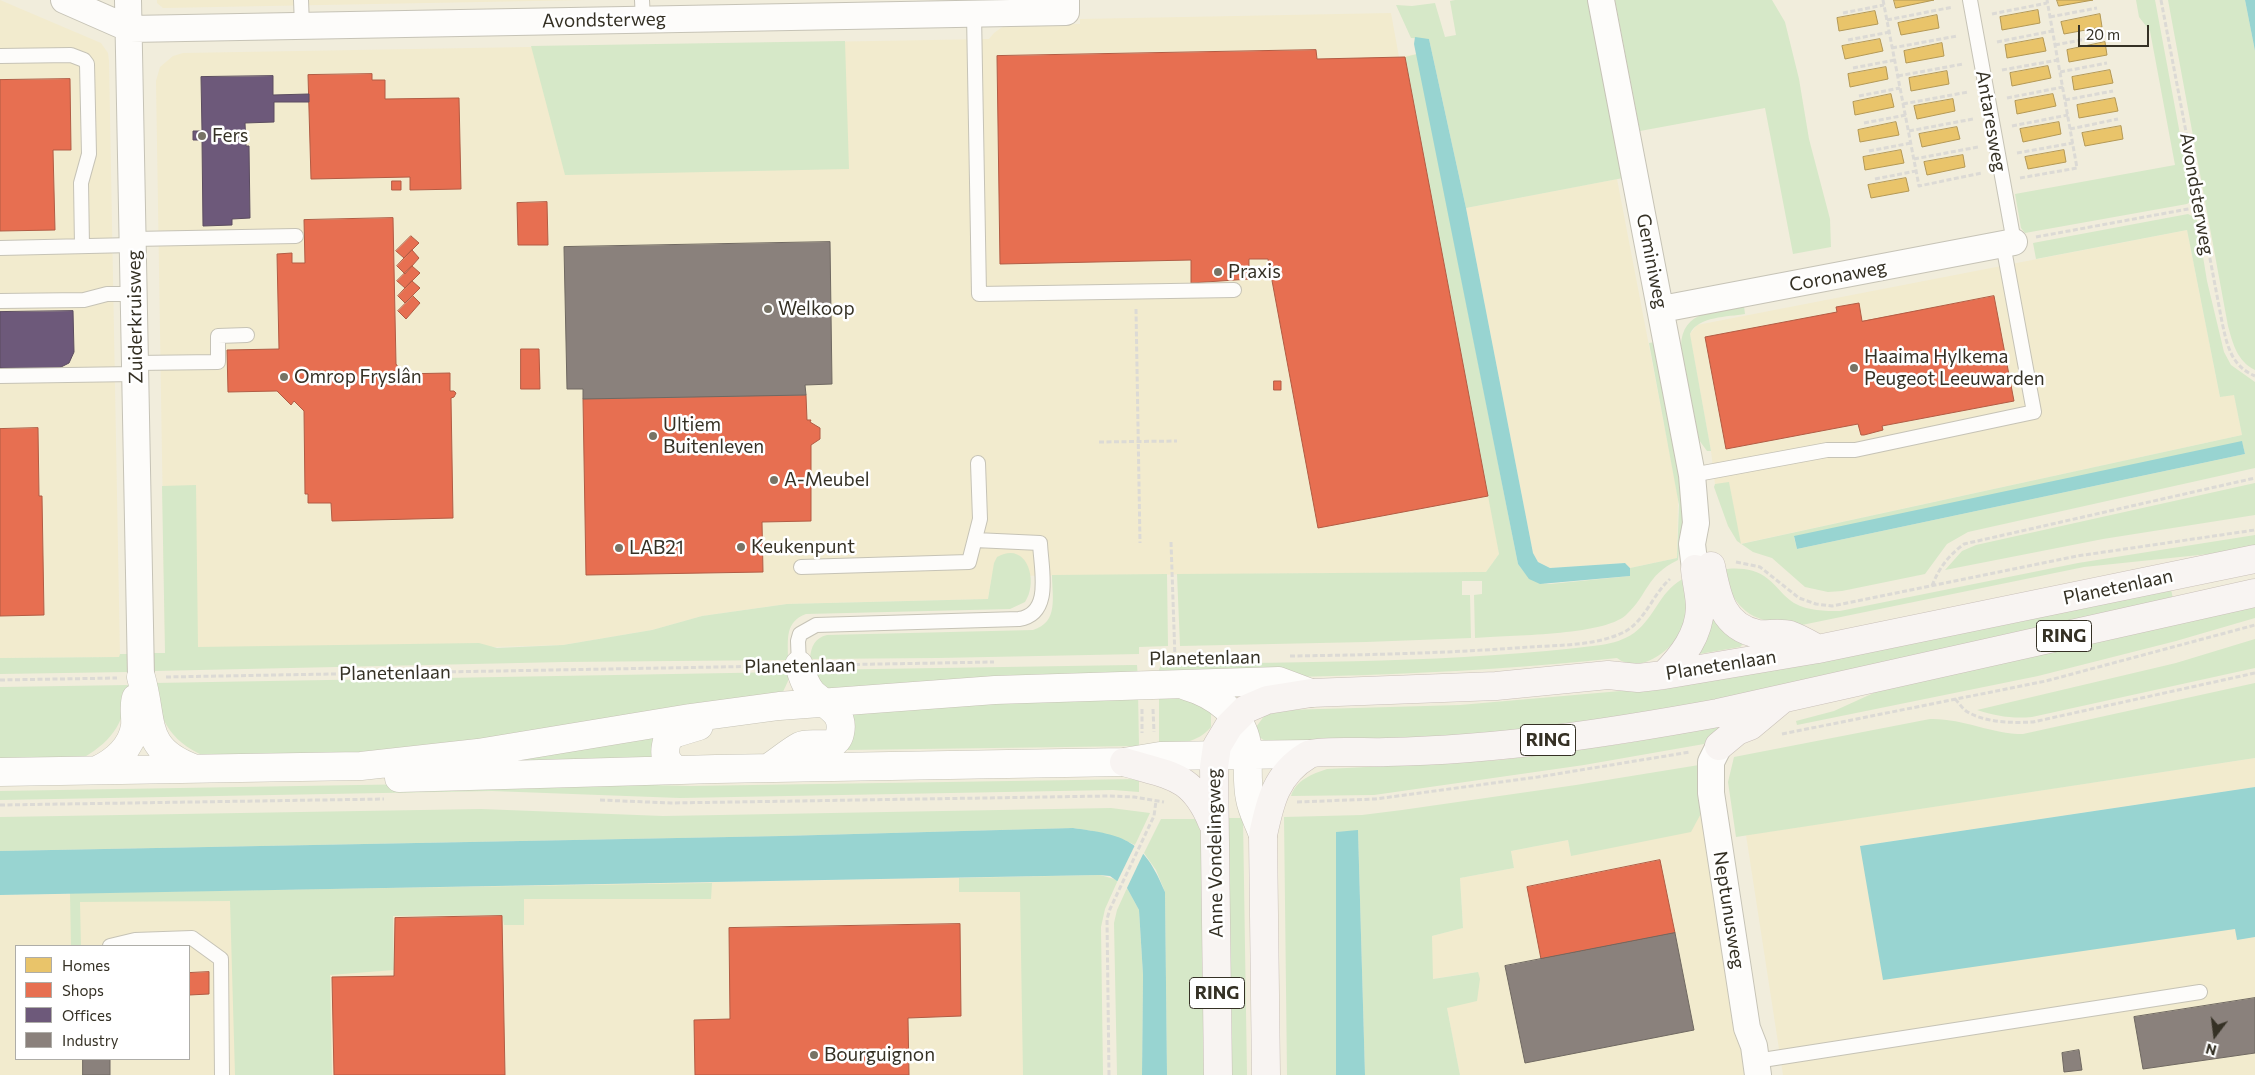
<!DOCTYPE html>
<html>
<head>
<meta charset="utf-8">
<style>
	body { margin:0 }
	#map { position:relative; width:2255px; height:1075px; overflow:hidden; background:#f1eddc; font-family:Commissioner,sans-serif }
	canvas { display:block }
	.legend { position:absolute; left:15px; top:945px; width:175px; height:115px; box-sizing:border-box; background:#fff; border:1px solid #aeada8; margin:0; padding:6px 9px; list-style:none; font-size:15px; color:#353125 }
	.legend li { display:flex; align-items:center; gap:10px; height:25px }
	.legend b { width:25px; border:1px solid #aeada8 }
	.north { position:absolute; left:2190px; top:1010px; width:50px; height:50px; -webkit-text-stroke:4px #fff; paint-order:stroke; rotate:195deg; font-size:14px; font-weight:700; line-height:20px; text-align:center; color:#353125 }
	.north::after { content:''; display:block; margin:auto; width:18px; height:22px; background:#353125; clip-path:polygon(50% 0,100% 100%,50% 72%,0 100%) }
	.scale { position:absolute; left:2078px; top:25px; width:71px; height:22px; box-sizing:border-box; border:2px solid #353125; border-top:0; padding-left:6px; font-size:15px; line-height:18px; white-space:nowrap; color:#353125; -webkit-text-stroke:4px #fff; paint-order:stroke }
</style>
</head>
<body>
<div id="map">
<canvas width="2255" height="1075"></canvas>
<ul class="legend">
<li><b style="height:14px;background:#e9c46a"></b>Homes</li>
<li><b style="height:14px;background:#e76f51"></b>Shops</li>
<li><b style="height:14px;background:#6d597a"></b>Offices</li>
<li><b style="height:14px;background:#8a817c"></b>Industry</li>
</ul>
<div class="north">N</div>
<div class="scale">20 m</div>
</div>
<script>
const context = document.querySelector('canvas').getContext('2d');
context.lineJoin = 'round';
function fillPath(path, color) { context.fillStyle = color; context.fill(path, 'evenodd'); }
function strokePath(path, color, width, dash) { context.strokeStyle = color; context.lineWidth = width; context.lineCap = dash ? 'butt' : 'round'; context.setLineDash(dash || []); context.stroke(path); }
function drawText(font, color, halo, rows, align = 'center') {
  context.font = font + ' Commissioner,sans-serif'; context.lineWidth = 5; context.setLineDash([]); context.textBaseline = 'middle'; context.strokeStyle = halo; context.fillStyle = color; for (const [text, x, y, turn = 0] of rows) {
    context.save(); context.translate(x, y); context.rotate((+turn || 0) * Math.PI / 180); context.textAlign = isNaN(turn) ? turn : align; if (halo) context.strokeText(text, 0, 0); context.fillText(text, 0, 0); context.restore();
  }
}
fillPath(new Path2D(`
	M0,0L101,43L108,53L109,61L120,657L0,658Z
	M157,0H586L163,8L157,3Z
	M1391,13L1399,57L1417,54L1499,554L1486,572L992,576L988,599L787,604L702,616L652,630L563,645L169,656L165,644L156,81L160,67L173,56L183,53L989,39L994,33L1005,25L1080,24V19Z
	M1617,179L1678,497L1677,558L1630,568L1625,563L1550,568L1538,562L1533,553L1466,208Z
	M2187,230L2220,397L2234,394L2242,435L1740,544L1729,483L1715,484L1711,451L1691,341L1690,334L1697,325Z
	M2255,758V787L1860,846L2235,929L2237,940L2255,937V1075H1783L1746,835Z
	M1705,806L1746,1075H1460L1447,1008L1477,972L1432,979V936L1463,928L1460,878L1514,868L1511,851L1568,840L1571,856Z
	M1065,876L1069,1075H0V895ZM16,946H189V1059H16Z`), '#f2ebce');
fillPath(new Path2D(`
	M1455,0H1588L1623,178L1466,208L1429,39L1411,38L1396,5L1412,6L1435,3L1445,37L1456,35L1450,1Z
	M1615,0H1772L1785,22L1799,79L1809,139L1830,219L1831,247L1793,254L1765,108L1640,131Z
	M2136,0H2155L2190,188L2191,201L2187,204L2025,233L2021,228L2015,194L2175,165L2150,31L2139,17Z
	M2168,0H2245L2255,51V370C2237,361 2233,344 2228,326Z
	M845,41L849,169L565,175L531,46Z
	M1417,54L1518,564C1527,577 1534,584 1550,584L1630,576V568L1677,558L1679,505L1649,343L1655,342L1678,468L1686,549L1679,550L1678,560C1645,576 1649,594 1626,615C1603,636 1509,635 1475,638L1474,595L1482,594V581H1462V595H1470L1471,638L1366,642L1180,646L1177,574L1486,572L1499,554L1405,57Z
	M2188,214L2194,217L2197,220L2207,281L2224,352L2231,365L2255,382V468L1968,532L1947,544L1925,574L1842,591L1828,592L1805,587L1772,558L1753,552L1737,541L1728,526L1714,487L1715,484L1729,482L1741,544L2242,435L2234,395L2220,397L2187,230L2036,259L2033,243ZM2242,442L2245,454L1797,549L1794,537Z
	M1744,306L1745,314C1728,317 1698,316 1690,334L1711,451H1707L1699,440L1681,346C1682,310 1716,311 1744,306Z
	M2255,483V515L2103,539L1945,570L1962,551L1976,545Z
	M196,485L198,647L479,643L497,648L563,645L652,630L702,616L787,604L988,599L994,563L997,557C1027,540 1039,581 1025,602L1010,609L806,614C785,622 788,638 788,658L786,660L564,662L154,671L153,653H165L162,486Z
	M2255,535V546L2228,552L2084,567L1797,626C1749,620 1739,614 1720,570C1736,567 1755,568 1768,579C1778,587 1784,597 1794,603C1809,611 1824,611 1840,611L2078,563Z
	M1167,574L1168,646L1139,647V654L938,658L810,659C811,646 815,638 827,635L1033,630C1059,622 1052,597 1052,575Z
	M1687,577C1687,588 1690,615 1686,624C1676,647 1641,677 1617,658C1534,667 1451,672 1367,675C1297,677 1228,679 1158,673L1161,664C1308,662 1456,663 1601,645C1613,643 1624,640 1634,633C1656,617 1660,588 1687,577Z
	M2171,589L2173,599L1673,710L1560,727L1416,740L1267,742L1259,737L1256,727L1265,715L1285,710L1460,705L1632,690Z
	M2255,606V618L2176,641L2038,676L1797,725L1796,721L1834,711L1878,691Z
	M1706,612L1743,644L1740,647L1699,654Z
	M2255,639V668L2032,717C2012,719 1996,716 1977,710L2176,663Z
	M120,654H128V672L0,674V658L119,657Z
	M1132,665H1137L1138,679L829,693L811,670Z
	M788,672V681L782,694L361,760L211,759C173,744 159,723 154,683Z
	M2255,683V758L1736,837L1728,782L1734,757L1930,719C1962,718 1991,734 2023,734Z
	M128,685C125,721 115,739 83,758L0,766V687Z
	M1138,691L1139,746L846,750L850,708Z
	M1159,691L1183,695L1211,713V727C1198,743 1178,744 1159,746Z
	M1739,721L1704,744L1584,765L1374,795L1291,796C1296,780 1312,774 1327,769L1501,760L1628,743Z
	M654,730L655,763L454,762Z
	M1699,765L1705,806L1691,832L1571,856L1568,840L1511,851L1514,868L1460,878L1463,928L1432,936L1433,979L1478,972L1480,979L1477,1001L1447,1008L1460,1075H1365L1358,831L1336,832V1075H1287L1284,817L1362,815L1402,810L1576,785Z
	M1139,779V792L1113,790L680,798L492,791L0,800V791L539,782L690,786Z
	M1111,808L1150,813L1135,845C1115,835 1095,831 1073,828L782,836L0,851V817L481,809L663,816Z
	M1227,818H1243L1247,1075H1230Z
	M1161,819H1199L1202,838L1204,1075H1167L1165,892L1156,870L1144,853Z
	M1100,875L1118,880L1105,909L1101,927L1103,1075H1023L1020,892H959V878Z
	M712,883L711,899H524V925H504L502,915L393,916L394,970L330,975L332,1075H235L230,901L80,902L81,946H71L70,893Z
	M1127,888L1139,910L1143,975L1142,1075H1117L1114,923L1117,910Z`), '#d6e8c8');
fillPath(new Path2D(`
	M2245,0H2255V51Z
	M1415,37L1429,39L1466,208L1533,553L1538,562L1550,568L1625,563L1630,568V576L1540,584L1529,579L1518,564L1414,44Z
	M2242,441L2245,454L1797,549L1794,536Z
	M2255,787V937L2237,940L2235,929L1883,980L1860,846Z
	M1073,828C1125,835 1144,840 1165,892L1167,1075H1142L1143,975L1139,910L1127,888L1110,876L1100,875L0,895V851L782,836Z
	M1358,830L1365,1075H1336V832Z`), '#98d4d1');
fillPath(new Path2D(`
	M1136,843L1145,850L1126,890L1117,882Z`), '#f1eddc');
const homes = new Path2D(`
	M1894,0H1934L1896,8Z
	M2057,0H2093L2059,6Z
	M2038,10L2040,23L2002,30L2000,17Z
	M1875,11L1878,24L1839,31L1837,18Z
	M2100,14L2102,27L2064,34L2061,22Z
	M1937,15L1939,28L1901,35L1898,23Z
	M2043,38L2046,51L2007,58L2005,45Z
	M1880,39L1883,51L1845,59L1842,46Z
	M2105,42L2107,55L2069,62L2067,50Z
	M1942,43L1944,56L1906,63L1904,51Z
	M2048,66L2051,78L2012,86L2010,73Z
	M1886,67L1888,79L1850,87L1848,74Z
	M2110,70L2113,83L2074,90L2072,77Z
	M1947,71L1949,84L1911,91L1909,78Z
	M1891,94L1894,107L1855,115L1853,102Z
	M2053,94L2056,106L2017,114L2015,101Z
	M2115,98L2118,111L2079,118L2077,105Z
	M1953,99L1955,111L1917,119L1914,106Z
	M1896,122L1899,135L1860,142L1858,130Z
	M2059,122L2061,134L2023,142L2020,129Z
	M2121,126L2123,139L2085,146L2082,133Z
	M1957,127L1960,139L1922,147L1919,134Z
	M1901,150L1904,163L1865,170L1863,157Z
	M2064,150L2066,162L2028,169L2025,157Z
	M1963,155L1965,167L1927,175L1924,162Z
	M1906,178L1909,191L1871,198L1868,185Z`);
fillPath(homes, '#e9c46a');
strokePath(homes, '#b39855', 1);
const shops = new Path2D(`
	M1316,50L1317,59L1405,57L1488,496L1318,528L1268,259H1249V279L1191,283V260L1000,264L997,56Z
	M372,74V80H385V99L459,98L461,189L410,190V177L311,179L308,75Z
	M70,79L71,150H53L55,230L0,231V80Z
	M392,181H401V190H392Z
	M547,202L548,245H518L517,203Z
	M393,218L396,364L398,367V374L450,373V391H454L456,393L454,397L451,398L453,518L332,521L331,503H308V494H305L304,411L294,401L291,405L277,391L228,392L227,350L279,349L277,254L292,253V263H305L304,220Z
	M411,236L419,243L404,258L396,251Z
	M412,250L419,258L405,274L397,266Z
	M412,266L420,273L405,288L397,281Z
	M412,281L420,288L405,303L398,296Z
	M413,296L420,303L406,319L398,311Z
	M1994,296L2014,401L1882,426L1883,430L1864,435H1861L1858,424L1726,449L1705,337L1837,312L1836,307L1859,303L1862,321Z
	M521,349H539L540,389H521Z
	M1274,381H1281V390H1274Z
	M806,395L807,420H811L810,422L820,428V439L811,445V521L762,522L763,572L586,575L583,399Z
	M38,428L39,496H42L44,615L0,616V429Z
	M1660,860L1675,933L1541,959L1527,887Z
	M502,916L505,1075H334L332,977L394,976L395,918Z
	M960,924L961,1016L908,1018L909,1075H695L694,1020L730,1019L729,928Z
	M209,972V994L189,995V973Z`);
fillPath(shops, '#e76f51');
strokePath(shops, '#b25c44', 1);
const offices = new Path2D(`
	M273,76V95L309,94V102H274V122L245,123L246,146H249L250,218L232,219V225L203,226L202,140H193V131H202L201,77Z
	M73,311L74,352L69,363L59,368H0V312Z`);
fillPath(offices, '#6d597a');
strokePath(offices, '#5c4d60', 1);
const industry = new Path2D(`
	M830,242L832,384L805,385L806,395L583,399V389H567L564,247Z
	M1675,933L1694,1030L1525,1063L1505,966Z
	M2255,998V1053L2143,1069L2134,1017Z
	M2079,1050L2082,1070L2064,1072L2062,1053Z
	M83,1059H110V1075H83Z`);
fillPath(industry, '#8a817c');
strokePath(industry, '#706962', 1);
const lane = new Path2D(`
	M301,0L302,26
	M642,0L643,20
	M1970,0L2014,242
	M974,14L979,294L1234,290
	M0,56L71,55L84,60L87,64L89,154L81,183L82,246
	M133,239L296,236
	M0,248L133,245
	M0,301L84,300L107,294H134
	M135,363L218,362V336L247,335
	M0,376L136,374
	M1692,475L1827,450H1855L2034,412L2003,244
	M801,567L969,562L980,519L978,463
	M799,665L798,641L800,634L816,625L1019,619C1053,614 1041,569 1040,543L975,540
	M110,946L135,940L192,938L221,959L222,1075
	M1756,1061L2200,992`);
const street = new Path2D(`
	M64,0L130,29L1066,12V0
	M128,0L141,677
	M1601,0L1692,475L1696,523L1692,544L1695,569
	M1662,309L2014,242
	M1719,746L1711,762V793L1747,1028L1754,1046L1758,1075`);
const secondary = new Path2D(`
	M141,677C154,722 141,748 193,768
	M1186,686C1214,694 1242,714 1247,744C1249,762 1246,781 1250,799C1252,811 1259,823 1263,835
	M768,768C779,761 789,752 800,746C812,740 836,752 840,733C845,711 825,706 812,693C805,685 802,675 799,665
	M97,770C115,762 132,747 135,726C136,717 133,707 136,698
	M677,770C664,761 663,753 668,738L676,733L699,726
	M0,772L361,766L478,753L690,718L779,706L995,690L1279,681L1311,693
	M399,778L716,769L1124,762L1160,756L1309,754`);
const primary = new Path2D(`
	M1711,566C1717,596 1722,627 1758,634C1768,635 1780,632 1790,635C1799,638 1809,644 1818,649
	M1664,675C1683,656 1699,635 1700,608C1700,595 1696,581 1695,569
	M1719,746L1737,731L1750,726L1780,701
	M1124,762C1170,776 1192,774 1212,822
	M1218,1075L1214,767L1217,746L1229,726L1246,709L1267,700L1311,693L1496,686L1608,675L1638,678L1664,675L1818,649L2255,559
	M1266,1075L1263,835C1270,802 1276,774 1308,755C1316,750 1373,753 1387,752C1498,750 1608,733 1718,713L2255,593`);
strokePath(lane, '#c6c3b6', 16);
strokePath(street, '#c6c3b6', 28);
strokePath(secondary, '#c6c3b6', 29);
strokePath(primary, '#c9c0b9', 29);
strokePath(new Path2D(`
	M1883,0L1919,186L1982,173
	M2161,0L2222,322C2227,345 2231,366 2255,376
	M1843,13L1884,5
	M1992,14L2047,3
	M2050,17L2097,8
	M1887,20L1953,7
	M1848,40L1890,32
	M1997,42L2052,31
	M2055,45L2102,36
	M1892,48L1957,36
	M1853,68L1895,60
	M2002,70L2058,60
	M2060,72L2107,63
	M1898,76L1963,64
	M1859,96L1900,88
	M2007,98L2063,87
	M2065,100L2113,91
	M1903,104L1968,92
	M1864,123L1906,115
	M2012,126L2068,115
	M2070,129L2118,119
	M1909,131L1973,119
	M1869,151L1911,143
	M2017,153L2073,143
	M1914,159L1978,147
	M2020,178L2077,168L2047,0
	M1875,179L1916,171
	M2036,237L2199,207
	M1136,309L1140,543
	M1099,442L1177,441
	M1171,542L1175,658
	M1736,562L1760,567L1799,598L1816,604L1832,606L2077,556L2255,530
	M1932,586C1939,568 1948,556 1964,544L2255,478
	M1290,656C1370,655 1450,653 1529,647C1560,645 1598,646 1626,631C1646,619 1653,594 1670,579
	M825,665L994,662
	M166,677L774,666
	M0,680L117,678
	M1955,699C1959,703 1962,708 1966,711C1985,723 2012,723 2033,722L2255,673
	M1142,709V733
	M1153,709L1154,732
	M1782,734L2046,681L2255,625
	M600,800L671,803L1108,796L1134,797L1164,802
	M1297,802L1375,799L1538,777L1690,752
	M0,805L384,799
	M1109,1075L1107,919L1110,909L1154,816L1156,801`), '#dcdad5', 3, [5, 2.5]);
strokePath(lane, '#fdfcfa', 14);
strokePath(street, '#fdfcfa', 26);
strokePath(secondary, '#fdfcfa', 28);
strokePath(primary, '#f8f4f2', 28);
for (const [x, y, r, color] of [
	[202,136,5,"#777365"],
	[1218,272,5,"#777365"],
	[768,309,5,"#777365"],
	[1854,368,5,"#777365"],
	[284,377,5,"#777365"],
	[653,436,5,"#777365"],
	[774,480,5,"#777365"],
	[741,547,5,"#777365"],
	[619,548,5,"#777365"],
	[814,1055,5,"#777365"]
]) { const dot = new Path2D(); dot.arc(x, y, r, 0, 2 * Math.PI); context.fillStyle = color; context.fill(dot); strokePath(dot, '#fff', 2); }
for (const [x, y, w] of [
	[2064,636,55],
	[1548,740,55],
	[1217,993,55]
]) { const box = new Path2D(); box.roundRect(x - w / 2, y - 15.5, w, 31, 4); context.fillStyle = '#fff'; context.fill(box); strokePath(box, '#353125', 1); }
drawText('bold 18px', '#353125', null, [
	["RING",2064,636],
	["RING",1548,740],
	["RING",1217,993]
]);
drawText('19px', '#353125', '#fff', [
	["Avondsterweg",604,20,-1],
	["Antaresweg",1991,121,80],
	["Avondsterweg",2197,194,80],
	["Geminiweg",1652,261,79],
	["Coronaweg",1838,276,-11],
	["Zuiderkruisweg",135,317,-91],
	["Planetenlaan",2118,587,-12],
	["Planetenlaan",1205,658,-1],
	["Planetenlaan",1721,665,-9],
	["Planetenlaan",800,666,-1],
	["Planetenlaan",395,673,-1],
	["Anne Vondelingweg",1215,853,-91],
	["Neptunusweg",1729,910,81]
]);
drawText('19px', '#353125', '#fff', [
	["Fers",212,136],
	["Praxis",1228,272],
	["Welkoop",778,309],
	["Haaima Hylkema",1864,357],
	["Peugeot Leeuwarden",1864,379],
	["Omrop Fryslân",294,377],
	["Ultiem",663,425],
	["Buitenleven",663,447],
	["A-Meubel",784,480],
	["Keukenpunt",751,547],
	["LAB21",629,548],
	["Bourguignon",824,1055]
], 'left');
</script>
</body>
</html>
